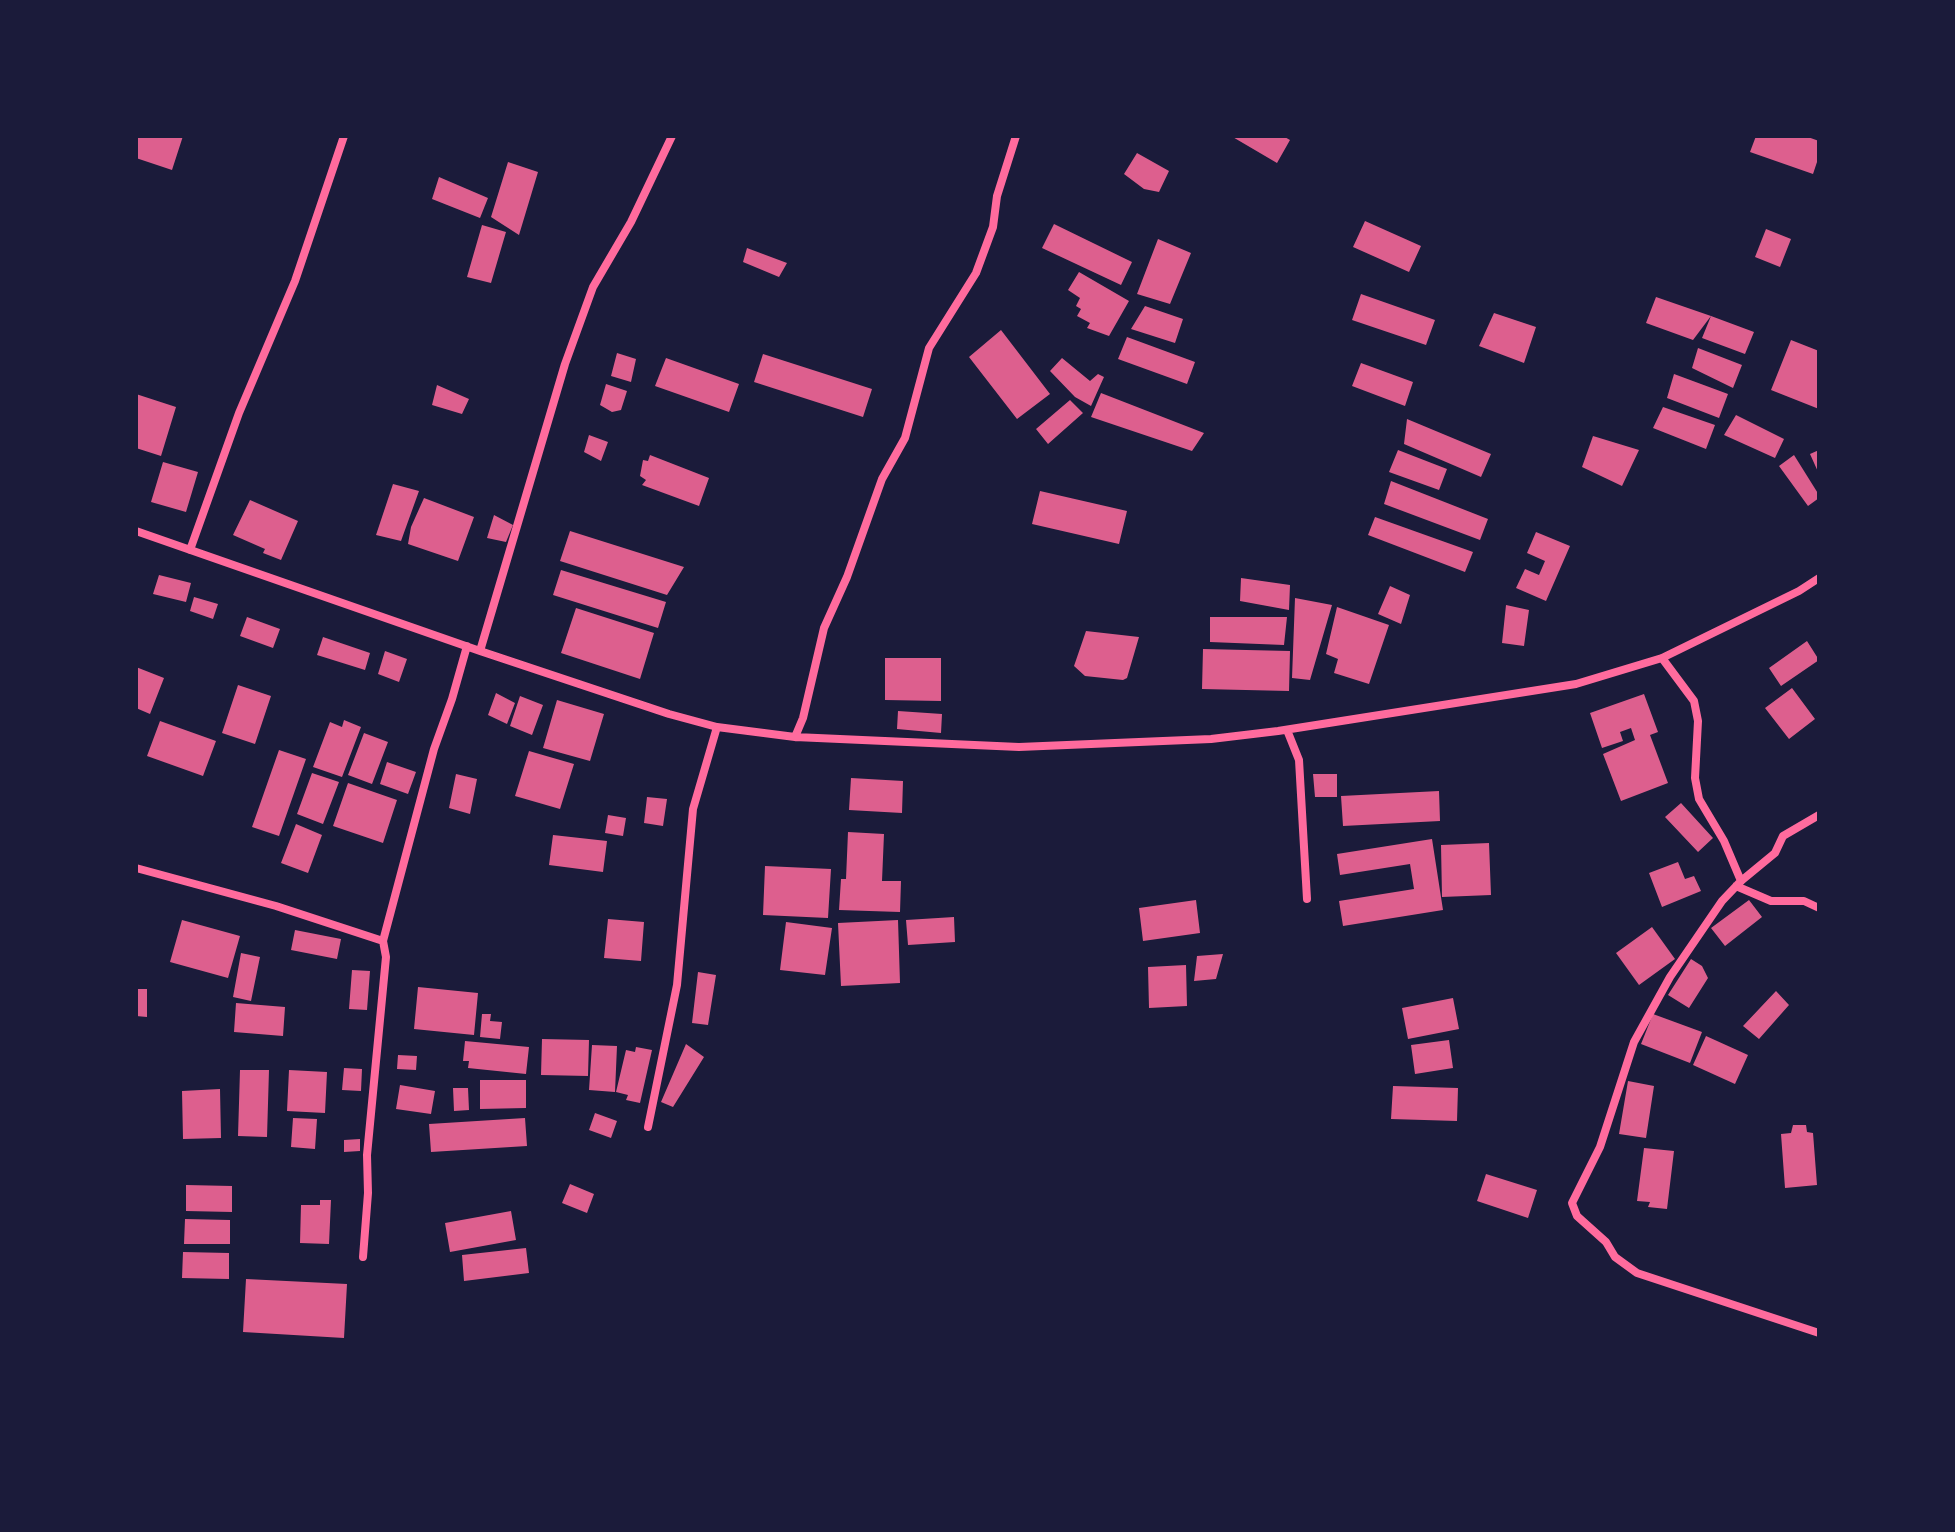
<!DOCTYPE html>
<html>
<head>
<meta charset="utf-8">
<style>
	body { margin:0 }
	#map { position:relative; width:1955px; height:1532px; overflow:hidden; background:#1b1b3a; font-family:"Roboto Condensed",sans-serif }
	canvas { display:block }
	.frame { position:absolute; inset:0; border:138px solid #1b1b3a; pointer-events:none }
</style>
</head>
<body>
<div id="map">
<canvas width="1955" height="1532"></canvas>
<div class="frame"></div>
</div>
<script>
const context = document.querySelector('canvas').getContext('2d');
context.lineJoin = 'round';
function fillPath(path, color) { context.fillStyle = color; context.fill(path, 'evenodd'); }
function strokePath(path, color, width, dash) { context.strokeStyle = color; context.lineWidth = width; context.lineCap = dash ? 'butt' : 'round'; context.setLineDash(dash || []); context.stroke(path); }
fillPath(new Path2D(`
	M137,136H183L172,170L136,158Z
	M1231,136H1283L1290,140L1277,163Z
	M1756,136H1805L1819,141V156L1813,174L1750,152Z
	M1137,153L1169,171L1159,192L1144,189L1124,174Z
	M508,162L538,172L519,235L491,217Z
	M439,177L488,198L480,218L432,199Z
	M1365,221L1421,246L1409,272L1353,247Z
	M1054,224L1132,262L1121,285L1042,248Z
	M482,225L506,232L491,283L467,277Z
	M1766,229L1791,239L1780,267L1755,257Z
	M1158,239L1191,253L1170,304L1137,294Z
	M747,248L787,263L779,277L743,262Z
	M1079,272L1129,301L1109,336L1087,328L1090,323L1077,316L1081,309L1076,306L1080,298L1068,290Z
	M1361,294L1435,320L1426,345L1352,320Z
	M1656,297L1711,316L1693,340L1646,323Z
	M1145,306L1183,319L1175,343L1131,329Z
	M1494,313L1536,327L1524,363L1479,346Z
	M1711,316L1754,332L1745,354L1702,338Z
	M1001,330L1050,394L1017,419L969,357Z
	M1127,337L1195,362L1187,384L1118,359Z
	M1791,340L1819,351V409L1771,390Z
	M1698,348L1742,365L1733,388L1692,368Z
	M617,353L636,359L631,382L611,376Z
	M763,354L872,389L863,417L754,382Z
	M666,358L739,384L729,412L655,386Z
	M1062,358L1090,381L1098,374L1104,377L1091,406L1075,397L1050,371Z
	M1361,363L1413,382L1405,406L1352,386Z
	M1674,374L1728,394L1719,418L1667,398Z
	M606,384L627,391L621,410L612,412L600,405Z
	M437,385L469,399L462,414L432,405Z
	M1101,393L1204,433L1192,451L1091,417Z
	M136,394L176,407L161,456L136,448Z
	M1070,400L1083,413L1048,444L1036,429Z
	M1663,407L1715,425L1706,449L1653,428Z
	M1736,415L1784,439L1775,458L1724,435Z
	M1407,419L1491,454L1481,477L1404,444Z
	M589,435L608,442L601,461L584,452Z
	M1593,436L1639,450L1622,486L1582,467Z
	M1398,450L1447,469L1439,490L1389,472Z
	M1819,450V474L1810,454Z
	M650,455L709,478L699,506L642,485L646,480L640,476L643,460L648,461Z
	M1794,455L1819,495V498L1808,506L1779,466Z
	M163,462L198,472L186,512L151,502Z
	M1391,481L1488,519L1480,540L1384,504Z
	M393,484L419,491L401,541L376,535Z
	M1040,491L1127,511L1119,544L1032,524Z
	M424,498L474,517L458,561L408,544L411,527Z
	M250,500L298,521L281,560L263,553L265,549L233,535Z
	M494,515L513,525L506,542L487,538Z
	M1375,517L1473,552L1465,572L1368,535Z
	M570,531L684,567L667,595L560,561Z
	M1536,532L1570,546L1546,601L1516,588L1525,569L1539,575L1545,561L1527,553Z
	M561,570L666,602L658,628L553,595Z
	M159,575L191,583L186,602L153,594Z
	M1241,578L1290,585L1289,610L1240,601Z
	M1390,586L1410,595L1401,624L1378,614Z
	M194,597L218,604L213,619L190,611Z
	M1295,598L1332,605L1310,680L1292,678Z
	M1506,605L1529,610L1524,646L1502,643Z
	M1337,607L1389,625L1369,684L1334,673L1338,659L1326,654Z
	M576,608L654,633L640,679L561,653Z
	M247,617L280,629L273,648L240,636Z
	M1210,617H1287L1284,645L1210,642Z
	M1086,631L1139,637L1127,678L1123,680L1085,676L1074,666Z
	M323,637L370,653L365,670L317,655Z
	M1807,641L1819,660L1781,686L1769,668Z
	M1203,649L1290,651L1289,691L1202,689Z
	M385,651L407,659L399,682L378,674Z
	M885,658H941V701L885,700Z
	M136,667L164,678L150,714L136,708Z
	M238,685L271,696L255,744L222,733Z
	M1792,688L1815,719L1789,739L1765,708Z
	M496,693L515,703L507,724L488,715Z
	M1644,694L1658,732L1650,735L1668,783L1621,801L1603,754L1635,740L1631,728L1620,732L1623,741L1602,748L1590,713Z
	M520,696L543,705L532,735L510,726Z
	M557,700L604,714L590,761L543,748Z
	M898,711L942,714L941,733L897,729Z
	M344,720L361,727L342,777L313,767L330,722L342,727Z
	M160,721L216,741L203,776L147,756Z
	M364,733L388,742L372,784L348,775Z
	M279,750L306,759L279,836L252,827Z
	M529,751L574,764L560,809L515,796Z
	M387,762L416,772L408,794L380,784Z
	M312,773L339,782L323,824L297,814Z
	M456,774L477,779L470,814L449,808Z
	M1313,774H1337V797H1315Z
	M851,778L903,781L902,813L849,810Z
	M348,783L397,800L383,843L333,826Z
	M1439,791L1440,821L1343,826L1341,796Z
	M647,797L667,799L663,826L644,823Z
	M1681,803L1713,838L1698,852L1665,817Z
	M608,815L626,818L623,836L605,833Z
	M296,824L322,835L308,873L281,863Z
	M848,832L884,834L882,881H901L900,912L839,910L841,879H846Z
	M553,835L607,841L603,872L549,865Z
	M1432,839L1443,910L1343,926L1339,901L1414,889L1410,864L1340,875L1337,854Z
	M1489,843L1491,895L1442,897L1441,845Z
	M1678,862L1685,879L1694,876L1701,891L1662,907L1649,873Z
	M765,866L831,869L828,918L763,915Z
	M1196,900L1200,933L1143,941L1139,908Z
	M1749,900L1762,917L1725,946L1711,928Z
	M954,917L955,942L908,945L906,920Z
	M608,919L644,922L641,961L604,958Z
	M182,920L240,936L228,978L170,962Z
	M898,920L900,983L841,986L838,923Z
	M786,922L832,928L825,975L780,970Z
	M1652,927L1675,959L1639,985L1616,953Z
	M295,930L341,939L337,959L291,950Z
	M241,953L260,957L251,1001L233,997Z
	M1223,954L1216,979L1194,981L1197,956Z
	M1691,959L1702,966L1708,978L1689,1008L1668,995Z
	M1186,965L1187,1006L1149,1008L1148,967Z
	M352,970L370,971L367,1010L349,1009Z
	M698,972L716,975L708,1025L692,1023Z
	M418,987L478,993L474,1035L414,1029Z
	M136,989H147V1017L136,1016Z
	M1776,991L1789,1005L1759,1039L1743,1026Z
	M1453,998L1459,1029L1408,1039L1402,1008Z
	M236,1003L285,1007L283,1036L234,1032Z
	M482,1014H491L490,1021L502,1022L500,1039L480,1037Z
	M1653,1014L1702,1032L1690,1063L1641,1044Z
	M1706,1036L1748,1055L1735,1084L1693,1065Z
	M542,1039L589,1040L588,1076L541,1075Z
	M1449,1040L1453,1068L1415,1074L1411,1045Z
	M465,1041L529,1047L526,1074L468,1068L469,1061H463Z
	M686,1044L704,1057L673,1107L661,1102Z
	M592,1045L617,1046L615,1092L589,1090Z
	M636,1047L652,1050L640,1103L626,1100L628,1095L616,1092L626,1050L635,1052Z
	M398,1055L417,1056L416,1070L397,1069Z
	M344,1068L362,1069L361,1091L342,1090Z
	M240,1070H269L267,1137L238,1136Z
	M289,1070L327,1072L325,1113L287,1111Z
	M480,1080H526V1108L480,1109Z
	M1628,1081L1654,1086L1646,1138L1619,1134Z
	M400,1085L435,1091L431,1114L396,1109Z
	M1393,1086L1458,1088L1457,1121L1391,1119Z
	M453,1088H468L469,1110L454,1111Z
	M220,1089L221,1138L183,1139L182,1091Z
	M595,1113L617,1121L611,1138L589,1130Z
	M293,1118L317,1119L315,1149L291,1147Z
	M525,1118L527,1146L431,1152L429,1124Z
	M1793,1125H1806L1807,1132L1813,1133L1817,1185L1785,1188L1781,1134L1791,1133Z
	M360,1139V1151L344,1152V1140Z
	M1644,1148L1674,1151L1667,1209L1648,1207L1650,1202L1637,1201Z
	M1486,1174L1537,1190L1528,1218L1477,1201Z
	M570,1184L594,1194L587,1213L562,1203Z
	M186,1185L232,1186V1212L186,1211Z
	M320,1200H331L329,1244L300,1243L301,1205H320Z
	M511,1211L516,1240L450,1252L445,1223Z
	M185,1219L230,1220V1244H184Z
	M526,1248L529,1273L464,1281L462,1255Z
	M183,1252L229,1253V1279L182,1278Z
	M246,1279L347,1284L344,1338L243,1332Z`), '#dd5f8e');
strokePath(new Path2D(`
	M136,531L480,651L669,714L717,727L795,737L1019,747L1211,739L1278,731L1576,684L1662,658L1799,591L1819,578
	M190,550L239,413L295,281L344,136
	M480,651L565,364L593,287L631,222L672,136
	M1662,658L1694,701L1698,721L1695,778L1699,799L1724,841L1741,881
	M1287,730L1299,760L1307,899
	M795,737L803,718L824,628L847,577L882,479L905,438L929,348L976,273L993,227L997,196L1016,136
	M1819,815L1783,836L1775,853L1741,881L1722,901L1670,977L1634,1042L1600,1147L1572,1203L1577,1216L1606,1242L1615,1257L1637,1273L1819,1333
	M136,868L276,906L383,941L434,749L452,699L467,646
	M1736,886L1771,901H1804L1819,908
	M648,1127L677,985L693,809L717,727
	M363,1257L368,1193L367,1155L386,957L383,941`), '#ff6b9d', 8);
</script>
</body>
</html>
